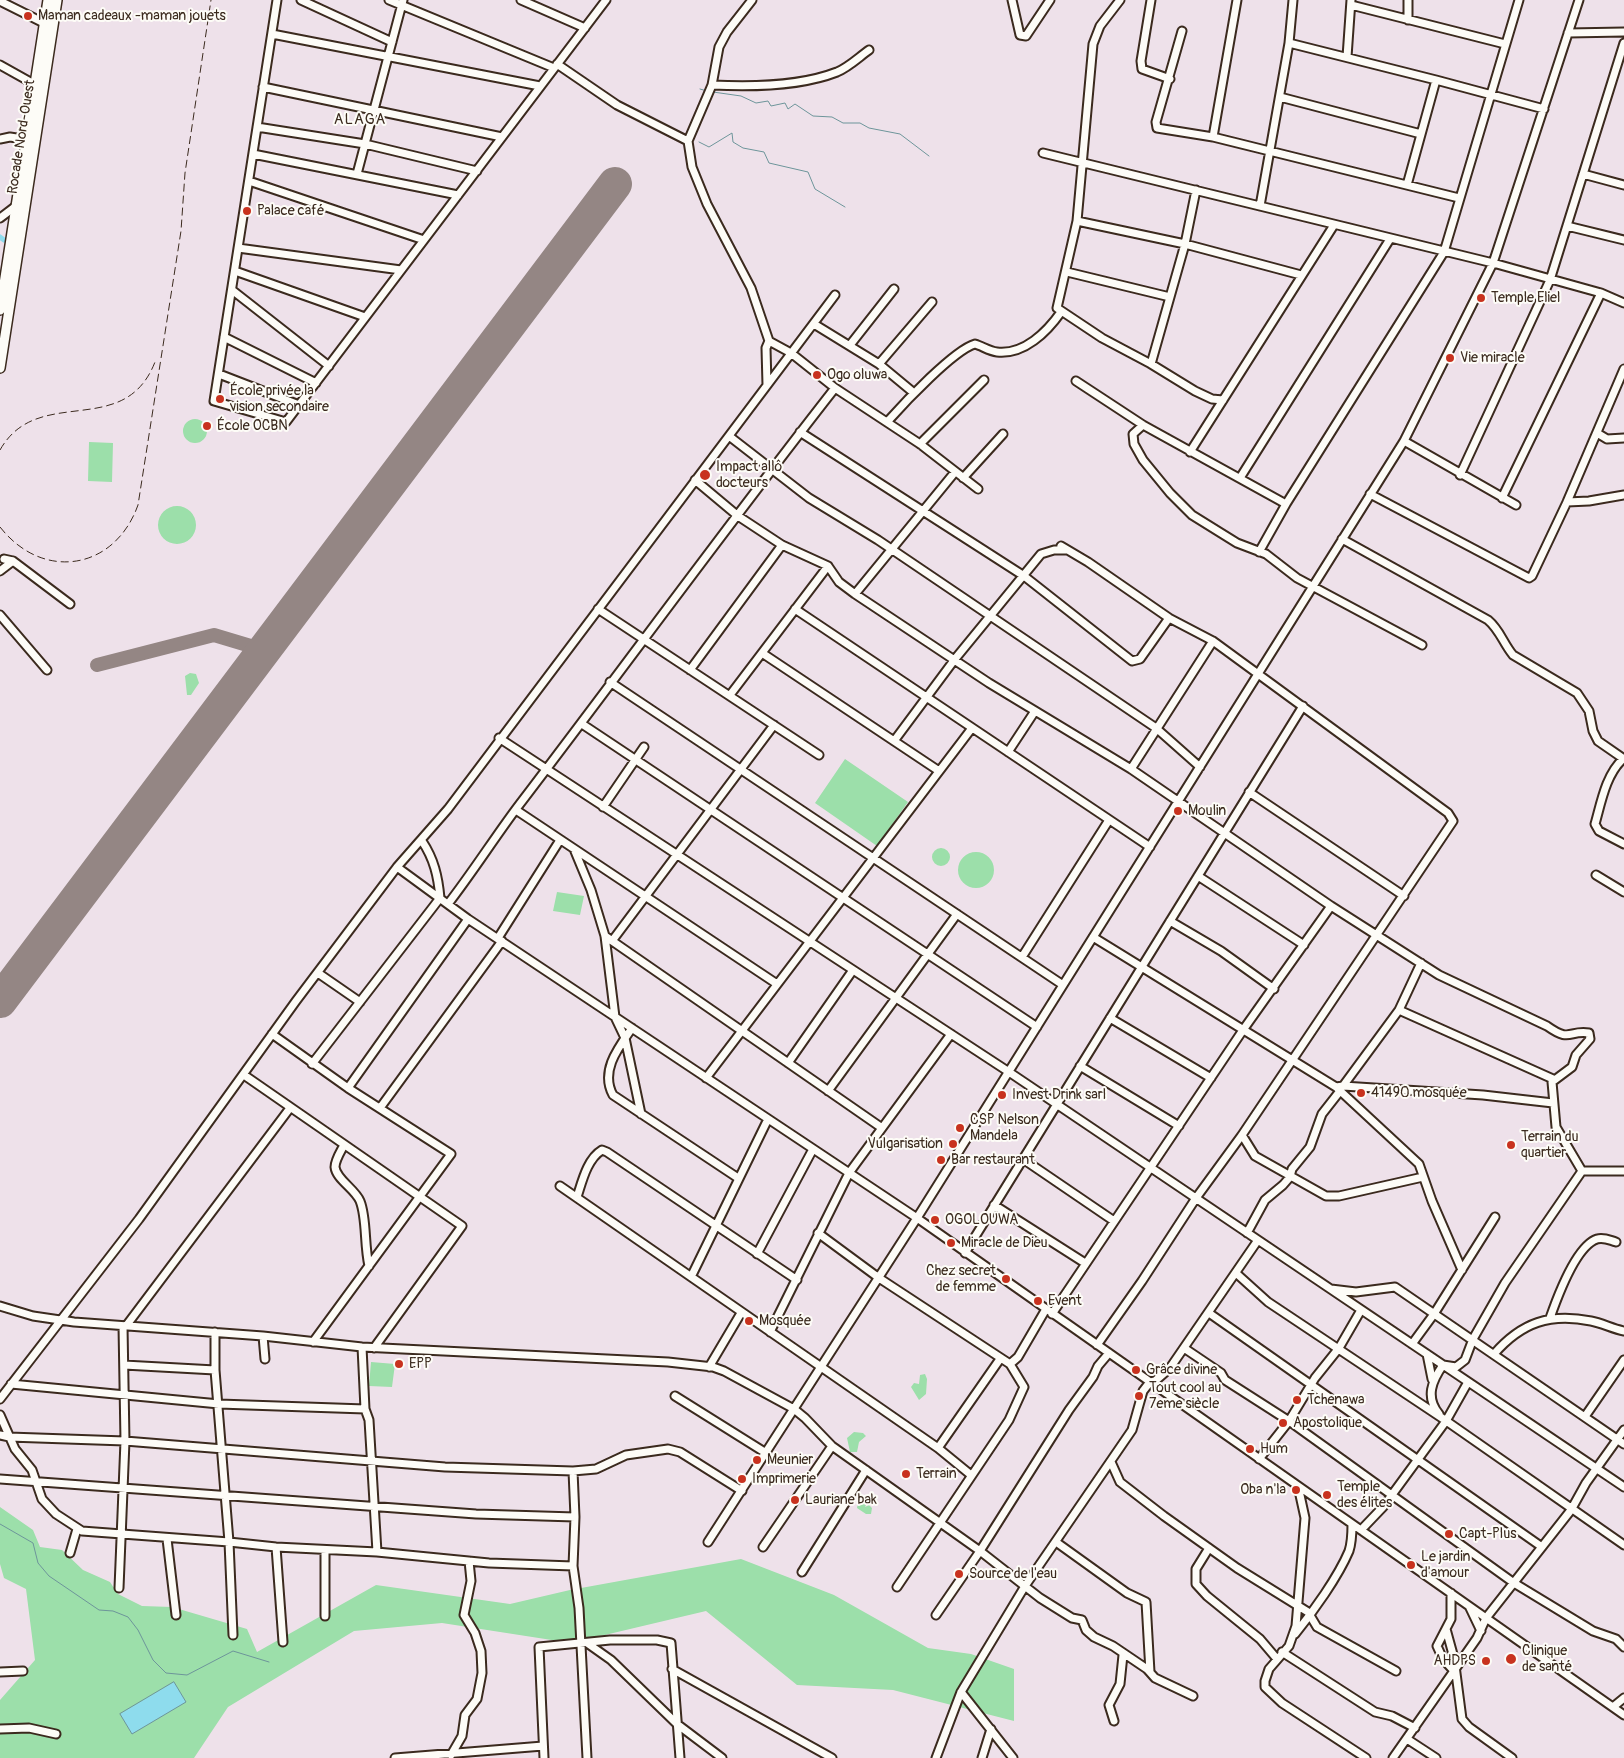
<!DOCTYPE html>
<html>
<head>
<meta charset="utf-8">
<style>
	body { margin:0 }
	canvas { display:block; background:#eee1ea }
</style>
</head>
<body>
<canvas width="1624" height="1758"></canvas>
<script>
const context = document.querySelector('canvas').getContext('2d');
context.lineJoin = 'round';
function fillPath(path, color) { context.fillStyle = color; context.fill(path, 'evenodd'); }
function strokePath(path, color, width, dash) { context.strokeStyle = color; context.lineWidth = width; context.lineCap = dash ? 'butt' : 'round'; context.setLineDash(dash || []); context.stroke(path); }
function drawText(font, color, halo, rows, align = 'center') {
  context.font = font + ' Pangolin,sans-serif'; context.lineWidth = 4; context.setLineDash([]); context.textBaseline = 'middle'; context.strokeStyle = halo; context.fillStyle = color; for (const [text, x, y, turn = 0] of rows) {
    context.save(); context.translate(x, y); context.rotate((+turn || 0) * Math.PI / 180); context.textAlign = isNaN(turn) ? turn : align; if (halo) context.strokeText(text, 0, 0); context.fillText(text, 0, 0); context.restore();
  }
}
fillPath(new Path2D(`
	M183 431a12 12 0 1 1 24 0a12 12 0 1 1-24 0Z
	M89,442L113,443L112,482L88,481Z
	M158 525a19 19 0 1 1 38 0a19 19 0 1 1-38 0Z
	M190,673L196,674L199,683L191,695H187L185,676Z
	M845,759L908,802L877,846L815,803Z
	M932 857a9 9 0 1 1 18 0a9 9 0 1 1-18 0Z
	M958 870a18 18 0 1 1 36 0a18 18 0 1 1-36 0Z
	M557,892L584,896L580,915L553,911Z
	M371,1362L395,1364L392,1387L369,1386Z
	M925,1374L927,1379L926,1394L919,1400L911,1387L914,1383L919,1384L920,1375Z
	M854,1432L863,1433L866,1436L859,1442L857,1452H850L847,1438Z
	M863,1497H867L868,1500L865,1507L869,1505L872,1508L871,1514H866L857,1508L858,1502Z
	M0,1507L33,1530L40,1547L62,1550L83,1570L110,1582L118,1594L142,1606L172,1607L247,1629L257,1652L376,1585L510,1604L570,1590L741,1559L834,1595L928,1648L971,1654L1014,1669V1721L893,1690L797,1685L706,1611L571,1643L442,1623L354,1631L228,1707L194,1758H0V1700L35,1660L26,1589L4,1578L0,1564Z`), '#9cdfaa');
const water = new Path2D(`
	M174,1682L186,1702L132,1734L120,1714Z`);
fillPath(water, '#8edced');
strokePath(water, '#6d959a', 1);
strokePath(new Path2D(`
	M700,89L707,91
	M713,92L741,96L756,103L768,101L771,106L785,103L788,109L795,104L813,116L832,117L843,123H860L869,128L900,134L929,156
	M699,142L709,147L732,133L733,142L743,148L764,152L769,163L808,172L815,189L845,207
	M0,1524L33,1543L38,1563L49,1576L99,1610L113,1611L128,1617L138,1630L153,1660L166,1673L187,1675L233,1651L269,1662`), '#6d959a', 1);
strokePath(new Path2D(`
	M0,237L4,240`), '#8edced', 5);
strokePath(new Path2D(`
	M97,665L214,635L264,650`), '#948684', 14);
strokePath(new Path2D(`
	M0,1001L615,184`), '#948684', 34);
const minor = new Path2D(`
	M277,0L214,401L286,422L606,0
	M301,0L392,42
	M389,0L554,68
	M521,0L585,28
	M752,0L727,32L719,47L712,85L688,141L692,167L707,204L751,288L769,341L766,348L767,385
	M1012,0L1020,35L1026,36L1050,0
	M1120,0L1100,26L1093,44L1077,221L1057,308L1102,338L1151,364L1195,391L1212,399L1223,400
	M1151,0L1141,61L1142,69L1170,79
	M0,1L44,23
	M1351,5L1505,44
	M1408,20V0
	M1182,31L1156,122L1157,128L1213,137L1459,198
	M1568,33L1624,32
	M272,34L540,86
	M1289,43L1436,80L1407,185
	M1347,57L1351,0
	M557,64L617,105L688,141
	M0,65L34,84
	M1436,80L1544,109
	M712,85C751,87 801,86 837,72C849,67 859,57 869,50
	M263,87L502,137
	M1280,97L1421,134
	M257,127L365,144L477,171
	M1213,137L1237,0
	M0,139L10,137L30,140
	M1043,153L1493,263L1601,293L1624,303
	M253,154L458,195
	M357,174L403,0
	M1583,174L1624,185
	M249,181L424,240
	M1260,206L1289,43L1293,0
	M0,218L16,206
	M1077,221L1185,244L1301,275
	M1567,226L1624,240
	M238,248L401,270
	M235,271L365,317
	M1067,272L1170,297
	M232,290L329,366
	M814,324L879,364L914,393
	M224,337L316,383
	M769,341L791,353L835,388L920,444L978,489
	M850,345L894,289
	M879,364L932,302
	M1151,364L1185,244L1196,190
	M219,374L299,405
	M1076,381L1143,425L1286,504
	M888,421C904,403 954,350 975,344C982,346 989,351 997,352C1024,355 1047,332 1061,312
	M1143,425L1133,434L1134,444L1143,460L1170,493L1192,515L1237,543L1266,554L1297,578L1422,645
	M800,432L1024,576L1132,661L1140,659L1169,618
	M1597,433L1607,439L1624,438
	M729,436L809,498L878,540L1156,728L1200,767
	M1404,441L1516,505
	M920,444L984,380
	M1190,452L1334,225
	M1460,475L1550,280L1624,43
	M963,478L1003,434
	M1240,478L1390,239
	M695,480L738,516L782,545L828,566L839,582L855,594L989,683L1131,769L1331,906L1439,975L1547,1026C1571,1043 1568,1030 1589,1033L1590,1039L1576,1055L1572,1067L1552,1082L1556,1127L1582,1171
	M1370,494L1529,578L1532,576L1567,502L1624,369
	M1502,498L1601,293
	M1567,502L1589,501L1624,495
	M1342,539L1488,620C1500,630 1503,643 1513,655L1577,693L1589,711L1593,731L1598,741L1624,759
	M1061,546L1088,562L1169,618L1213,641L1448,813L1453,821L1242,1135L1196,1198L1142,1281L1097,1345
	M1259,552L1286,504L1444,252L1519,0
	M4,559L13,561L70,604
	M0,571L13,561
	M855,594L955,472
	M598,609L819,755
	M795,609L1150,847
	M0,615L47,670
	M762,653L939,771
	M690,670L782,545
	M610,682L1063,985
	M730,695L828,566
	M582,724L1037,1027
	M499,738L1009,1072L1624,1487
	M894,741L955,659L1041,554L1054,550H1067
	M1008,752L1035,711
	M1623,759C1606,774 1601,803 1595,824L1599,831L1624,844
	M1131,769L1213,641
	M1249,792L1404,896
	M603,807L644,747
	M516,810L777,984
	M574,849L591,890L605,936L615,1017L625,1038L641,1114
	M397,867L468,919L917,1218L1624,1715
	M1596,875L1624,892
	M1198,876L1304,945
	M448,904C472,873 493,840 516,809C623,669 726,527 835,388
	M1170,921L1221,951L1274,989
	M605,936L882,1128
	M1093,937L1336,1087L1343,1086L1399,1010L1421,963
	M498,938L560,840
	M612,941L774,725
	M1022,957L1109,820
	M318,973L360,1002
	M1399,1010L1553,1079
	M1110,1018L1211,1078
	M632,1028C618,1048 600,1071 613,1095L738,1178
	M272,1034L348,1088L451,1154L313,1342
	M788,1063L853,970
	M312,1064L440,898C438,876 434,859 422,841
	M1080,1066L1179,1126
	M244,1075L462,1226L374,1348
	M706,1078L972,728
	M1343,1086L1483,1095L1553,1103
	M1336,1087L1419,1164L1432,1201L1462,1270
	M348,1088L468,919
	M828,1091L957,914
	M380,1108L502,941
	M1242,1135L1255,1156L1326,1196H1339L1423,1177
	M344,1145C341,1151 335,1160 335,1167C336,1179 355,1189 360,1201C367,1218 364,1245 369,1266
	M1023,1159L1114,1221
	M560,1186L938,1448L971,1475
	M577,1197C582,1182 587,1159 602,1150L607,1152L797,1280
	M994,1205L1085,1263
	M818,1233L879,1278L1010,1364L1024,1387L1009,1420L897,1587
	M1247,1233L1265,1200L1283,1185L1290,1177L1292,1169L1310,1147L1322,1114L1340,1091
	M965,1253L1303,706
	M757,1254L813,1149
	M1237,1274L1268,1302L1442,1418L1624,1545
	M692,1275L768,1119
	M1331,1289L1356,1292L1395,1287L1624,1444
	M0,1306L33,1316L74,1322L263,1336L362,1347L668,1362L713,1367L724,1371L794,1409L805,1418L832,1446L980,1551L1040,1598L1072,1618L1082,1620L1086,1630L1094,1637L1113,1646L1147,1669L1155,1678L1193,1696
	M1209,1313L1542,1547
	M1052,1314L1243,1030L1331,906
	M1550,1318C1557,1298 1576,1246 1597,1239C1604,1237 1609,1240 1616,1242
	M126,1326L290,1108
	M215,1332V1370L229,1542L233,1635
	M770,1332L849,1173L951,1034
	M263,1336L265,1359
	M1412,1344L1434,1314L1495,1217
	M362,1347L365,1409L369,1420L377,1552
	M1184,1348L1221,1373L1225,1380L1289,1421L1514,1583L1593,1631L1616,1639L1624,1647
	M1427,1354L1432,1379
	M1494,1354C1522,1322 1550,1313 1591,1321C1602,1323 1613,1329 1624,1331
	M1010,1364L1018,1357L1046,1309
	M124,1365L215,1370
	M709,1367L741,1313
	M11,1384L219,1404L365,1409
	M675,1396L766,1453
	M0,1399L139,1219L296,1001L397,867L448,809L835,295
	M1439,1414C1425,1397 1432,1381 1443,1365L1456,1367L1465,1360L1473,1339L1505,1283L1582,1171H1624
	M0,1415L15,1449L32,1470L42,1499L56,1514L82,1531L229,1542L276,1547L377,1552L489,1563L573,1566
	M1586,1415L1624,1360
	M0,1435L9,1437L125,1441L445,1467L573,1471L596,1469L626,1455L668,1449L680,1452L742,1491
	M938,1448L1000,1359
	M1259,1459L1289,1421L1315,1378L1339,1348L1361,1310
	M1111,1462L1120,1482L1164,1516L1237,1568L1308,1612L1317,1627L1396,1671
	M573,1471L575,1517L573,1566L579,1608L587,1758
	M0,1479L476,1514L575,1517
	M1298,1486L1305,1518L1296,1626L1289,1646L1269,1669L1265,1681V1687L1282,1703L1366,1758
	M1361,1530L1383,1507L1446,1421L1468,1382
	M167,1539L176,1615
	M708,1542L917,1218L1404,441L1493,263L1579,0
	M1056,1542L1127,1593L1146,1602L1150,1672
	M276,1547L283,1642
	M763,1547L832,1446
	M1209,1548L1196,1569V1584L1207,1596L1260,1639L1277,1659
	M325,1550V1616
	M70,1553L77,1529
	M802,1572L866,1470
	M119,1588L125,1441L123,1326
	M1451,1593V1619L1437,1646L1443,1659L1454,1671
	M1470,1608L1481,1631
	M936,1615L980,1551L1069,1410L1093,1377L1098,1366L1109,1353
	M1446,1629L1454,1658L1462,1719L1469,1727L1512,1758
	M1295,1634C1313,1612 1338,1577 1349,1551C1352,1542 1352,1533 1352,1524
	M587,1643L611,1660L677,1724L722,1758
	M1282,1652L1375,1712L1392,1716L1415,1728
	M672,1669L832,1758
	M0,1672L23,1671
	M961,1692L1013,1758
	M1613,1707L1624,1698
	M1114,1721L1109,1705L1120,1684L1123,1655
	M0,1729L29,1728L56,1734
	M1407,1739L1436,1758
	M451,1755L462,1736L465,1715L477,1699L482,1673L481,1651L475,1633L464,1615L471,1581L469,1561
	M395,1758L543,1746
	M544,1758L539,1647L610,1640H657L671,1643L680,1758
	M936,1758L961,1692L1025,1586L1132,1430L1143,1391L1150,1382L1155,1381L1170,1368L1258,1240
	M982,1758L991,1729
	M1393,1758L1477,1638L1486,1618L1571,1510L1586,1483L1624,1430`);
const major = new Path2D(`
	M0,310L48,0
	M0,368L57,0`);
strokePath(minor, '#3b2a1e', 11);
strokePath(major, '#3b2a1e', 12);
strokePath(minor, '#fdfcf7', 7);
strokePath(major, '#fdfcf7', 9);
strokePath(new Path2D(`
	M0,450C38,383 124,441 155,362
	M0,527C43,582 115,570 138,505L181,231L185,173L211,0`), '#3b2a1e', 1, [8, 4]);
for (const [x, y, r, color] of [
	[28,16,5,"#c8321e"],
	[247,211,5,"#c8321e"],
	[1481,298,5,"#c8321e"],
	[1450,358,5,"#c8321e"],
	[817,375,5,"#c8321e"],
	[220,399,5,"#c8321e"],
	[207,426,5,"#c8321e"],
	[705,475,6,"#c8321e"],
	[1178,811,5,"#c8321e"],
	[1361,1093,5,"#c8321e"],
	[1002,1095,5,"#c8321e"],
	[960,1128,5,"#c8321e"],
	[953,1144,5,"#c8321e"],
	[1511,1145,5,"#c8321e"],
	[941,1160,5,"#c8321e"],
	[935,1220,5,"#c8321e"],
	[951,1243,5,"#c8321e"],
	[1006,1279,5,"#c8321e"],
	[1038,1301,5,"#c8321e"],
	[749,1321,5,"#c8321e"],
	[399,1364,5,"#c8321e"],
	[1136,1370,5,"#c8321e"],
	[1139,1396,5,"#c8321e"],
	[1297,1400,5,"#c8321e"],
	[1283,1423,5,"#c8321e"],
	[1250,1449,5,"#c8321e"],
	[757,1460,5,"#c8321e"],
	[906,1474,5,"#c8321e"],
	[742,1479,5,"#c8321e"],
	[1296,1490,5,"#c8321e"],
	[1327,1495,5,"#c8321e"],
	[795,1500,5,"#c8321e"],
	[1449,1534,5,"#c8321e"],
	[1411,1565,5,"#c8321e"],
	[959,1574,5,"#c8321e"],
	[1511,1659,6,"#c8321e"],
	[1486,1661,5,"#c8321e"]
]) { const dot = new Path2D(); dot.arc(x, y, r, 0, 2 * Math.PI); context.fillStyle = color; context.fill(dot); strokePath(dot, '#fdfcf7', 2); }
drawText('14px', '#3b2a1e', '#fdfcf7', [
	["Maman cadeaux -maman jouets",38,16],
	["Palace café",257,211],
	["Temple Eliel",1491,298],
	["Vie miracle",1460,358],
	["Ogo oluwa",827,375],
	["École privée la",230,391],
	["vision secondaire",230,407],
	["École OCBN",217,426],
	["Impact allô",716,467],
	["docteurs",716,483],
	["Moulin",1188,811],
	["41490 mosquée",1371,1093],
	["Invest Drink sarl",1012,1095],
	["CSP Nelson",970,1120],
	["Mandela",970,1136],
	["Terrain du",1521,1137],
	["quartier",1521,1153],
	["Vulgarisation",943,1144,"right"],
	["Bar restaurant",951,1160],
	["OGOLOUWA",945,1220],
	["Miracle de Dieu",961,1243],
	["Chez secret",996,1271,"right"],
	["de femme",996,1287,"right"],
	["Event",1048,1301],
	["Mosquée",759,1321],
	["EPP",409,1364],
	["Grâce divine",1146,1370],
	["Tout cool au",1149,1388],
	["7eme siècle",1149,1404],
	["Tchenawa",1307,1400],
	["Apostolique",1293,1423],
	["Hum",1260,1449],
	["Meunier",767,1460],
	["Terrain",916,1474],
	["Imprimerie",752,1479],
	["Temple",1337,1487],
	["des élites",1337,1503],
	["Oba n'la",1286,1490,"right"],
	["Lauriane bak",805,1500],
	["Capt-Plus",1459,1534],
	["Le jardin",1421,1557],
	["d'amour",1421,1573],
	["Source de l'eau",969,1574],
	["Clinique",1522,1651],
	["de santé",1522,1667],
	["AHDPS",1476,1661,"right"]
], 'left');
drawText('14px', '#3b2a1e', '#fdfcf7', [
	["Rocade Nord-Ouest",22,137,-81]
]);
context.letterSpacing = '1px';
drawText('15px', '#3b2a1e', '#fdfcf7', [
	["ALAGA",360,120]
]);
context.letterSpacing = '0px';
</script>
</body>
</html>
